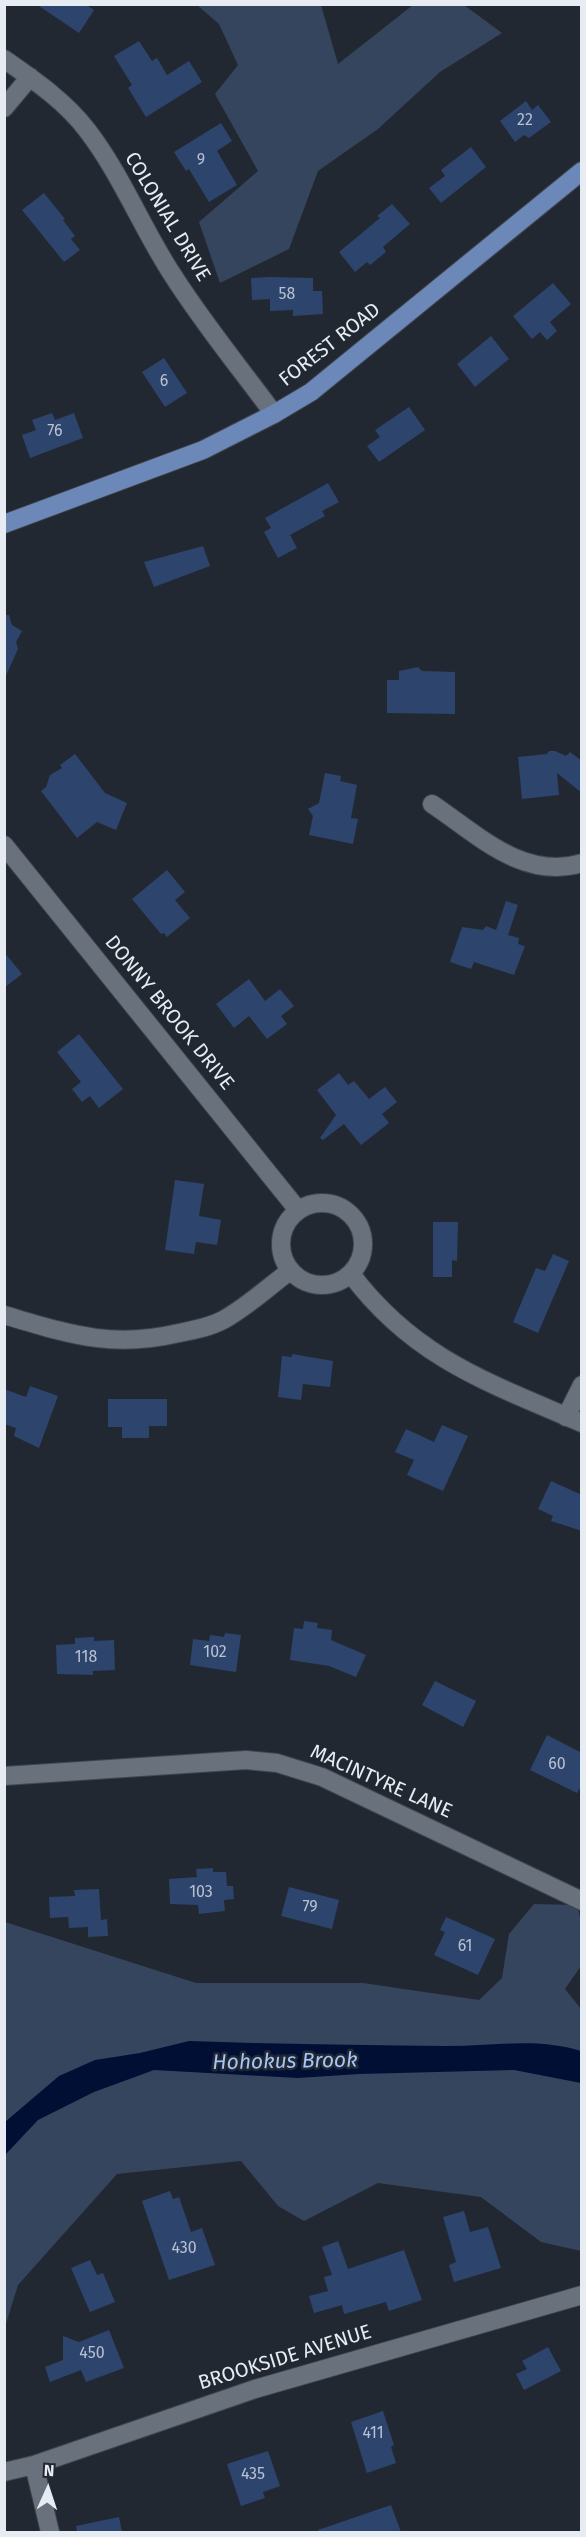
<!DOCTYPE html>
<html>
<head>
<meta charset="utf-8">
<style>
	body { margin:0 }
	#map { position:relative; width:586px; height:2537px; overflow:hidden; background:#222832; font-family:"Fira Sans",sans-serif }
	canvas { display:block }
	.frame { position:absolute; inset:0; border:6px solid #e7ebf2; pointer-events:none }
	.north { position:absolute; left:18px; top:2459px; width:60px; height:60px; -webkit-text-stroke:4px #222832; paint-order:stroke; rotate:3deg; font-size:16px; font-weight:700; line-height:24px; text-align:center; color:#e7ebf2 }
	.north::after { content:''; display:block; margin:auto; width:21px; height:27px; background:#e7ebf2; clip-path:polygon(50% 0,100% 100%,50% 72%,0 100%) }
</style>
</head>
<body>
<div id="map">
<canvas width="586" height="2537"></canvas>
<div class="frame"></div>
<div class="north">N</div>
</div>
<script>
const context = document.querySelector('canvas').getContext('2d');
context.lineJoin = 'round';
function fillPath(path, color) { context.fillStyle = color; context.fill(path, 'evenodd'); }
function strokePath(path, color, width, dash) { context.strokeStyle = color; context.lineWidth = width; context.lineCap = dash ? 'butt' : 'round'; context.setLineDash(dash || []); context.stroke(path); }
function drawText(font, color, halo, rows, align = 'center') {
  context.font = font + ' "Fira Sans",sans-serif'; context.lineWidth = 5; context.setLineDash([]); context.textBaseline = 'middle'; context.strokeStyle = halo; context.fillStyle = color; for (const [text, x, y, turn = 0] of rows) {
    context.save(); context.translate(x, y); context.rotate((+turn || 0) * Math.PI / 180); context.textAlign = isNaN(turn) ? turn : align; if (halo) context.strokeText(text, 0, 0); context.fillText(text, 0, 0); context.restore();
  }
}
fillPath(new Path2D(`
	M197,5H321L338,64L413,5H464L502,33L440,72L378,129L318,171L289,249L220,283L199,222L258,171L215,94L238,65L219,24Z
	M534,1904L577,1905L581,1921V1966L565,1989L581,2009V2251L541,2242L481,2197L378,2183L304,2221L278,2206L241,2161L117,2174L18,2285L5,2327V1922L196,1983H363L479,2000L502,1978L509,1934Z`), '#35455e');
fillPath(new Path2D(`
	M189,2041C274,2044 360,2045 445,2046C490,2046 538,2037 581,2051V2083L514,2070L359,2074L298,2078L154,2070L94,2092L38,2120L5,2155V2122L59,2076L95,2060L140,2053Z`), '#000f33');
fillPath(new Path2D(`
	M36,4H85L94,10L79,33Z
	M139,41L152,61L157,58L167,75L189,61L202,82L146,117L128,88L132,85L114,56Z
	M526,101L532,110L538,105L551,122L529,138L524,135L515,142L500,121Z
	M221,123L232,141L217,151L237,185L209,202L189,169L186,171L174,152Z
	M471,147L486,167L441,203L429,188L445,176L441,170Z
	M44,193L65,219L63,220L75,236L71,239L80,250L64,262L22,210Z
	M392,204L410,224L383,247L386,252L370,265L367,262L355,272L339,252L380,218L377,216Z
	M270,277L313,278V291H322L323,314L293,316V310L270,311V299L252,300L251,278Z
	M553,283L571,304L550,322L557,331L547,340L540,332L532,339L513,316Z
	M491,336L509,359L475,387L457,364Z
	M164,358L187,393L165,407L142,372Z
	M409,407L425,430L379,462L367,446L380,437L375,430Z
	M52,413L55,420L74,413L83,438L30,458L22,435L36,430L32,420Z
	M328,483L339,502L322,511L325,516L290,535L297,548L278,558L264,532L271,528L265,518Z
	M203,546L210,566L154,587L144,562Z
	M4,615H9L12,625L22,631L16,642L18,649L4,680Z
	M418,667L422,671L455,672V714L387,713V680H399V671Z
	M549,751H555L566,756L570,752L582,761V793L557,773L559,795L522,799L518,757L547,754Z
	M75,754L105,793L127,803L116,830L97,822L77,838L41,791L46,787L50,775L62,768L60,765Z
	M325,773L341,776L340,781L357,785L351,818L358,819L353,844L309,835L313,816L308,809L319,803Z
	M167,870L185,892L175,900L190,918L167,937L164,933L161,934L132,899Z
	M506,901L518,905L508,935L519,938L518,944L525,946L514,975L474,962L471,969L450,962L462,927L483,930L486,926L496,930Z
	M4,952L22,974L4,988Z
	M249,979L265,1001L280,989L294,1006L281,1016L287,1024L267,1039L249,1016L234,1028L216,1004Z
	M79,1034L123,1089L99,1108L90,1096L82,1102L72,1089L81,1082L57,1052Z
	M339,1073L348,1085L354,1081L369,1099L385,1087L397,1102L382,1114L389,1123L361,1145L344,1124L323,1140L320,1138L336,1115L317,1090Z
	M175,1180L204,1184L199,1216L221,1220L217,1245L196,1242L194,1254L165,1250Z
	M433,1222H458L457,1261L452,1260V1277H433Z
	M553,1254L569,1261L538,1333L513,1322L536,1268L545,1271Z
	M292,1354L333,1361L330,1387L303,1384L301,1400L278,1397L282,1356L292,1357Z
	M30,1386L58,1396L39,1448L14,1436L16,1428L4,1424V1389L26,1397Z
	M108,1399H167V1426H149V1438H122V1427H108Z
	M442,1425L468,1436L443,1491L407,1475L414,1460L395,1452L406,1429L434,1442Z
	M551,1481L582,1495V1531L551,1521L553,1516L538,1509Z
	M304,1621L318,1623L317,1628L332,1630L331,1640L366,1655L356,1677L329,1666L290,1660L294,1628L303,1629Z
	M225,1633L241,1635L236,1672L190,1665L193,1639L209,1641L210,1635L224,1637Z
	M94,1637V1641L114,1640L115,1670L93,1671V1675L57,1674L56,1645L75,1644V1638Z
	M435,1681L476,1701L463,1727L422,1705Z
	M547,1735L582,1753V1785L577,1793L530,1770Z
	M213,1868V1872H226L227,1886H233L234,1899L224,1900L225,1911L199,1914L198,1905L170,1904L169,1879L197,1877L196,1869Z
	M289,1887L339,1900L332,1929L281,1916Z
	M99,1889L101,1920L107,1919L108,1936L88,1937V1927L69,1928L68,1917L50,1918L49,1897L75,1896L74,1890Z
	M446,1917L495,1939L478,1975L434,1955L445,1932L440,1930Z
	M170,2191L173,2199L179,2197L191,2232L202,2228L215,2265L169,2280L142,2201Z
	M464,2211L470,2232L488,2227L501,2268L454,2282L449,2265L456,2262L443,2217Z
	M338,2241L348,2269L404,2250L422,2300L389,2311L386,2302L344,2314L342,2305L314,2313L309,2296L328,2291L324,2277L332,2275L322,2247Z
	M90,2260L97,2275L103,2273L115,2302L90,2312L71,2268Z
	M109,2330L124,2368L86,2382L81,2370L50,2382L45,2367L63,2360V2336L79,2342Z
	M548,2347L561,2371L524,2390L516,2374L527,2369L522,2361Z
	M383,2411L394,2445L391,2447L396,2463L367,2473L351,2422Z
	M268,2451L280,2486L263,2492L265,2498L241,2506L227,2464Z
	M391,2505L401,2532H319L318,2530Z
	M119,2517L122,2532H77L76,2526Z`), '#2d446d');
const minor = new Path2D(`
	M4,59C34,80 65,101 87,130C121,174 142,228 172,274C203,323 240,368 274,414
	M4,108L30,77
	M432,804C477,834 523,881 582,863
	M4,845L298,1210
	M281 1244a41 41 0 1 1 82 0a41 41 0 1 1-82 0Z
	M351,1274C414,1358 489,1383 582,1423
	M4,1315C69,1334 111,1349 179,1333C194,1330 210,1327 223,1320C247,1307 268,1287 290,1271
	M566,1417L582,1385
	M4,1776L246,1760L277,1763L322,1777L582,1901
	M34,2465L50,2532
	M4,2472L34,2465L255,2389L582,2295`);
const major = new Path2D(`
	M4,524L203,450L274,414L311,392L582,171`);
strokePath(minor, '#40454e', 20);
strokePath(major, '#40454e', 20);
strokePath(minor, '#69717c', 18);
strokePath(major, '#6b88b9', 18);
drawText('16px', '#b8c1d1', null, [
	["22",525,121],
	["9",201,161],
	["58",287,295],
	["6",164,382],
	["76",55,432],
	["102",215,1653],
	["118",86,1658],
	["60",557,1765],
	["103",201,1893],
	["79",310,1908],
	["61",465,1947],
	["430",184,2249],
	["450",92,2354],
	["411",373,2434],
	["435",253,2475]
]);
drawText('20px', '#e7ebf2', '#222832', [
	["COLONIAL DRIVE",167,217,59],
	["FOREST ROAD",330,345,-38],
	["DONNY BROOK DRIVE",169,1013,51],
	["MACINTYRE LANE",381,1782,24],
	["BROOKSIDE AVENUE",285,2358,-17]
]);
drawText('italic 21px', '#a5c5fb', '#222832', [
	["Hohokus Brook",285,2062,-1]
]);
</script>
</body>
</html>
